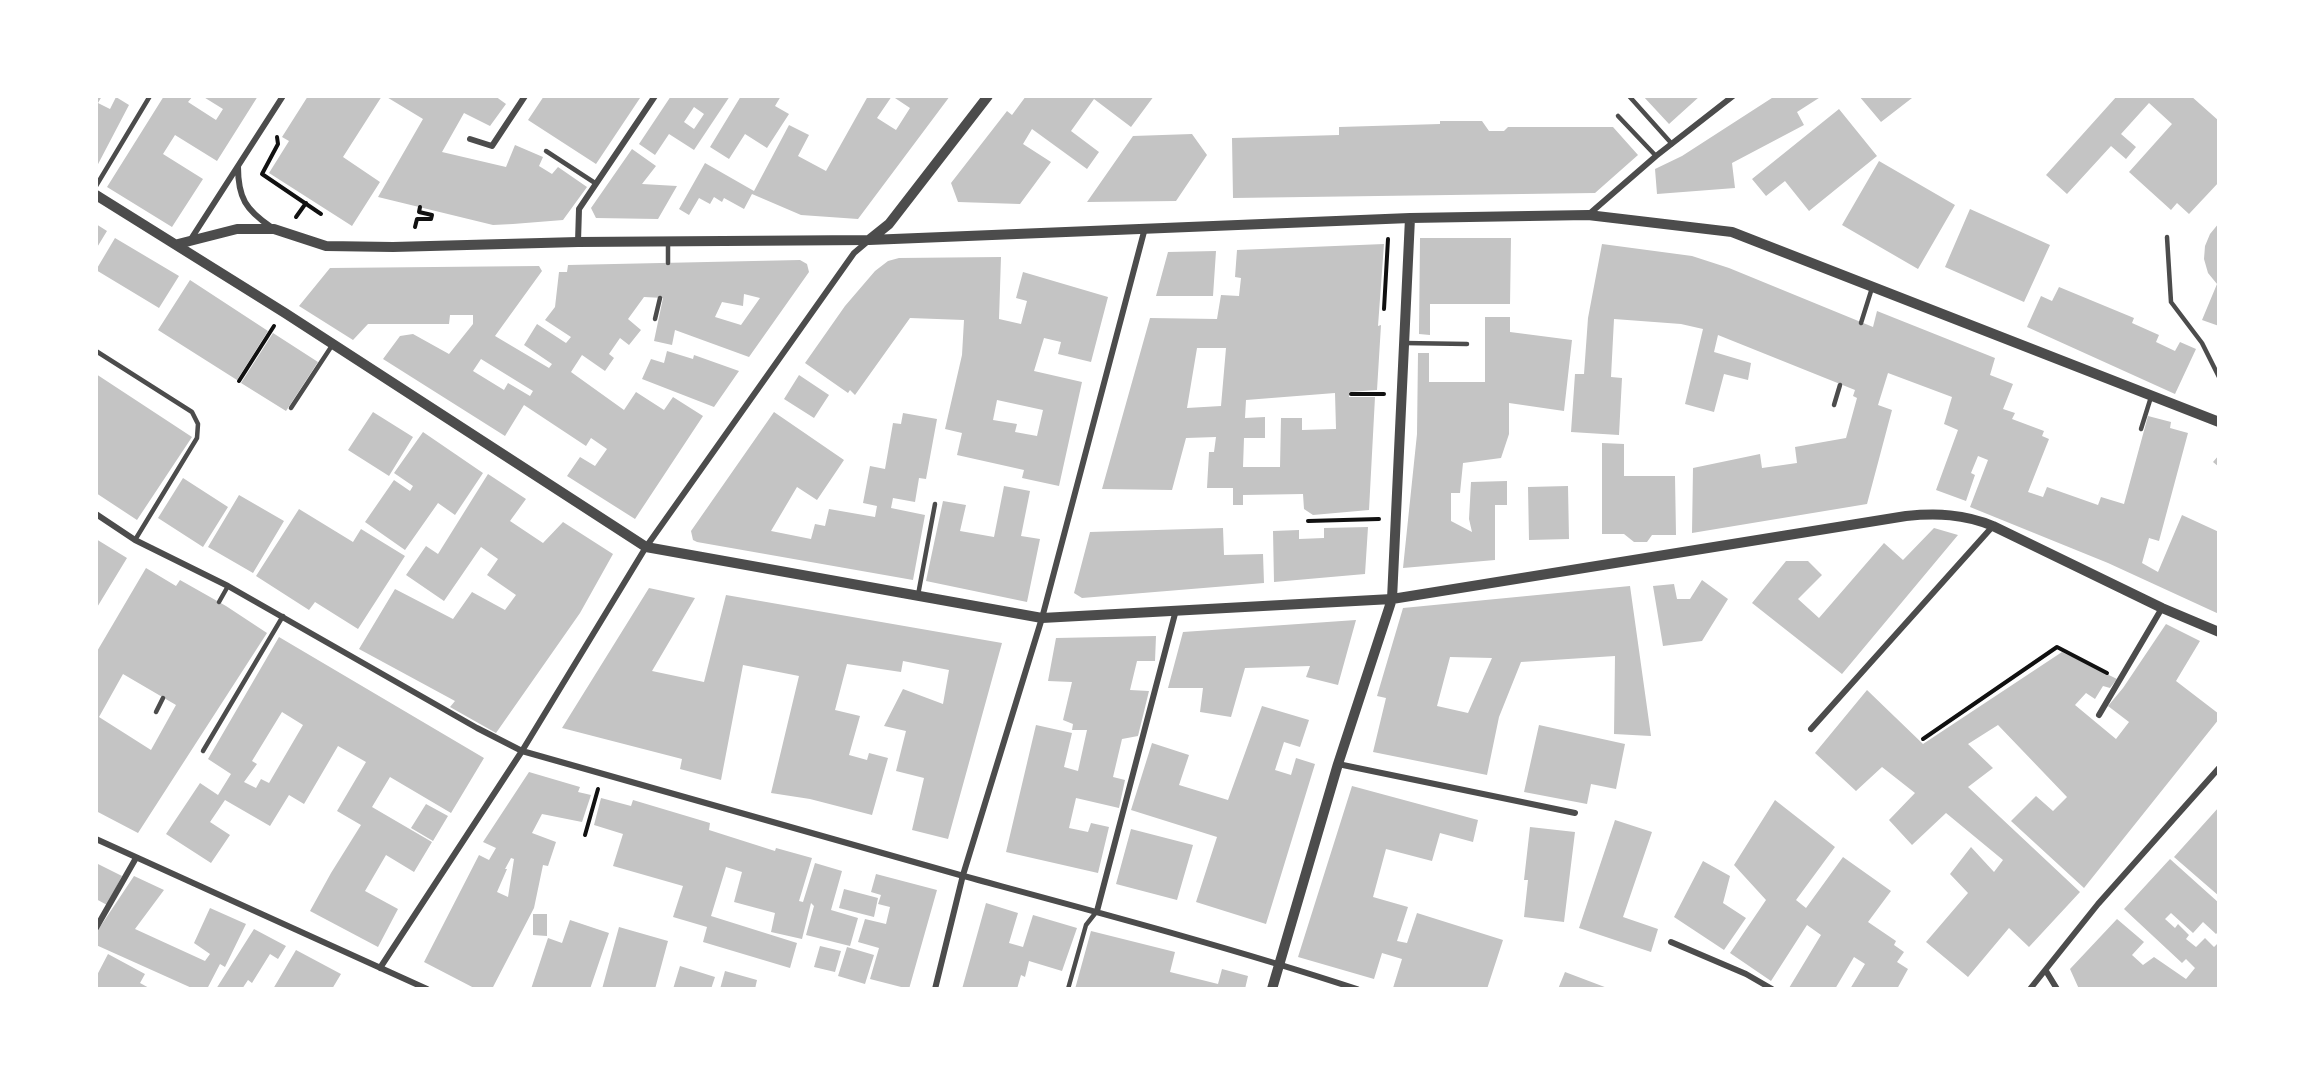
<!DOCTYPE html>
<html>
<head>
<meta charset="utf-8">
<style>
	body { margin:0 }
	#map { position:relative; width:2315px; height:1085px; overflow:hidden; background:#fff; font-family:Manrope,sans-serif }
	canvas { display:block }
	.frame { position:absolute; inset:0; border:98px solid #fff; pointer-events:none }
</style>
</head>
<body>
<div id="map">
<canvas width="2315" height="1085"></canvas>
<div class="frame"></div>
</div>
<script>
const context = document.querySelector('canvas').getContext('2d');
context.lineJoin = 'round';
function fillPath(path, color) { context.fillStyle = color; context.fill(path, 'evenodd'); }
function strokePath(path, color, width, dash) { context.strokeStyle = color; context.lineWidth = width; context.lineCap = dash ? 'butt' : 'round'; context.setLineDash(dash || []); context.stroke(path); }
fillPath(new Path2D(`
	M96,96H102L98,103L110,109L116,97L129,105L96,168Z
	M164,96H193L188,102L216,120L223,109L202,96H258L217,161L175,135L163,154L203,179L172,227L107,187Z
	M308,96H382L343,157L380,182L352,226L269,173L289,141L282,137Z
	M385,96H495L506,104L490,126L464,113L442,152L506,167L515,145L543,157L539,166L552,174L558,167L587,187L563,220L513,224L493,225L378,197L423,119Z
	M544,96H636L640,98L596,164L528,120Z
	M671,96H730L694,150L669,134L655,155L639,144ZM694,107L704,114L694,129L684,122Z
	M741,96H781L775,106L789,114L767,148L745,134L729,159L710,147Z
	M868,96H892L877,118L896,130L910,108L892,96H950L858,219L801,215L752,194L744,209L724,198L722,202L714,197L710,204L699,198L689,215L679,209L705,163L754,191L789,125L809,135L798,156L826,171Z
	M1026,96H1154L1131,127L1094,99L1071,131L1099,152L1087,169L1032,129L1023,144L1051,162L1020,204L958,202L951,183L1007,111L1012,115Z
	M1643,96H1700L1669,124Z
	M1775,96H1822L1797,112L1804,125L1732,163L1735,188L1657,194L1655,169L1682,156Z
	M1859,96H1910L1912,98L1881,122Z
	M2117,96H2191L2219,121V182L2189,214L2177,203L2171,210L2129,172L2172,124L2149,103L2121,134L2136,147L2126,159L2111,146L2067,194L2046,175Z
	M1839,109L1877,156L1809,211L1785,181L1766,196L1752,179Z
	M1440,121H1482L1489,131H1504L1508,127H1613L1638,155L1595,193L1233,198L1232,138L1339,135V127L1440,124Z
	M1192,134L1207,155L1176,201L1087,202L1133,136Z
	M632,149L656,166L642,184L677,186L658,219L596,218L591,208Z
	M1879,161L1955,205L1918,269L1842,225Z
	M1970,209L2050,245L2024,302L1945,267Z
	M2219,223V326L2202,320L2217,284L2208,273L2204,259L2205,246L2210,234Z
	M96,224L107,231L96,249Z
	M115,238L179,276L159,308L96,270Z
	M1420,238H1511L1510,304H1430V335L1419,334Z
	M1384,244L1378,326L1381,325L1377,390L1349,392V397H1375L1369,510L1313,515L1304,509L1303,494L1243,495V505H1233V488H1207L1209,452H1214L1216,437L1186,438L1172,490L1102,489L1150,318L1217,319L1221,295L1239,296L1241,278L1235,277L1237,250ZM1197,348H1226L1221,406L1187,408ZM1335,393L1336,429L1302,430V418H1281L1280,467H1243L1244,438H1265V417L1245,418L1246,400Z
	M1602,244L1692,256L1729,268L1873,327L1877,311L1995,358L1990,375L2013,384L2003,409L2015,413L2012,419L2044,431L2042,436L2049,439L2028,492L2043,497L2047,487L2098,505L2101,497L2124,504L2148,416L2171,422L2170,428L2188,433L2159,541L2149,538L2142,563L2158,572L2182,515L2219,532V614L2108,563L1970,507L1988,460L1978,456L1971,473L1975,475L1966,501L1936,490L1958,430L1944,424L1952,397L1888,373L1878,405L1892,410L1867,504L1692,533L1693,468L1760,454L1762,468L1797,463L1795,447L1846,438L1857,398L1853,396L1855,390L1718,335L1714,352L1751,363L1748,380L1724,374L1714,412L1685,404L1703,329L1681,324L1614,319L1611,377L1622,378L1619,435L1571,432L1575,374H1584L1588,318Z
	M1216,251L1213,296H1156L1168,252Z
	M1001,257L999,319L1021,324L1027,301L1016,298L1023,272L1108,297L1091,362L1058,354L1061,342L1044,338L1034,371L1082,382L1059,486L1022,478L1024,470L957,455L962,433L945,429L962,355L964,320L910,318L855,395L850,390L848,393L805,363L845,306L875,271L888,261L899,258ZM997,400L1043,410L1037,436L1015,432L1017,424L993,420Z
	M800,260L807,264L809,272L749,357L675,330L672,345L654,341L663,298L644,297L628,319L641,330L629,345L620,338L609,354L614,358L605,371L582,355L571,372L624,410L636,392L664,410L673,397L703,416L635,519L567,476L580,457L595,466L607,449L591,438L586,446L524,405L505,436L383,359L400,336L413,334L449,354L473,324V315H450L449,324H368L353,340L299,306L330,268L539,266L542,271L495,336L549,368L552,364L524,345L537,324L566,343L571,337L545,320L555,307L559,272H567L568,265ZM744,294L760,298L741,325L715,317L722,302L743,306ZM481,359L533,391L530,396L508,383L504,390L473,371Z
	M190,280L268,331L237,380L158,330Z
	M2059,287L2134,318L2132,323L2159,335L2156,342L2175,351L2180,342L2196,349L2175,394L2027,327L2041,296L2052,301Z
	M1485,317H1510V332L1572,340L1564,411L1509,403V434L1501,458L1463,463L1460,493H1451V521L1472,532L1469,519L1471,482L1507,481V505H1495V560L1403,568L1417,434L1418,353H1429V382H1485Z
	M273,333L318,362L286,411L241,383Z
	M667,351L693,359L694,355L739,371L714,407L642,379L651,359L664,363Z
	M96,374L192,437L137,520L96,493Z
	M799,375L829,395L814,418L784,399Z
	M373,412L413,437L389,476L348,450Z
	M774,412L844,460L817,500L797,487L771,531L811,539L815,524L825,526L829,509L875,517L877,506L863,503L870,466L885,469L893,423L901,424L903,413L937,419L926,479L919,478L915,502L893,498L891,508L925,515L913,580L697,542L693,540L691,531Z
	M423,432L483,473L455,515L438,503L405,550L365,522L394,480L410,491L413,486L394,473Z
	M1602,443L1624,444V476H1675L1676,535H1652L1647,542H1634L1624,534H1602Z
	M2219,455V467L2213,462Z
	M488,474L526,499L510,521L543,543L563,522L613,554L580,613L496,733L450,707L455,701L359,649L395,589L453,619L472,592L505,610L516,595L487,575L498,559L481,547L444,601L406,575L426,546L438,554Z
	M183,478L228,507L203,547L158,518Z
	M1004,486L1030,491L1021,536L1040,539L1027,602L926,581L943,501L966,505L960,531L994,537Z
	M1568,486L1569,539L1529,540L1528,487Z
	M239,495L284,521L253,573L208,547Z
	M299,509L353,542L361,529L405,556L358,629L315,602L309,610L256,576Z
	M1368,527L1365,574L1274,582L1273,531L1299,530V539L1324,538V528Z
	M1223,528L1224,555L1263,554L1264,583L1082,598L1074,593L1090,532Z
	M1934,528L1958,535L1842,674L1752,603L1786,561H1808L1822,575L1798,599L1819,618L1884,543L1903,560Z
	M96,539L127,558L96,609Z
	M146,568L176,586L180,580L226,606L267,633L138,833L96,811V653ZM123,674L176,705L151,750L99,717Z
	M1702,580L1728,599L1702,641L1663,646L1653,586L1674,584L1677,599H1690Z
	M1630,586L1651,736L1614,734L1615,656L1521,662L1499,717L1487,775L1373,752L1386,698L1377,696L1403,608ZM1450,657L1492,658L1468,713L1437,706Z
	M649,588L695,598L652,671L704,682L726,595L1002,643L948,839L912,830L924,778L896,771L906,731L884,726L903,689L943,704L949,670L903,661L901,672L847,664L835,710L860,716L849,755L867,760L869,753L888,758L872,815L810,799L771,793L799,676L743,665L721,780L680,769L682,759L562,728Z
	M1356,620L1338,685L1306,677L1310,666L1245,668L1231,717L1200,712L1203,688H1168L1183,632Z
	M2166,624L2200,641L2176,681L2219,714V719L2084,888L2011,821L2036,796L2053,811L2067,797L1998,725L1968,744L1993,768L1968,787L2080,892L2029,947L2009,928L1968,977L1926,942L1968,893L1950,874L1971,847L1994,872L2003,860L1946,813L1912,845L1889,820L1915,793L1882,767L1856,791L1815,753L1867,690L1923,744L2062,652L2117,679L2110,688L2103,686L2095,699L2086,693L2075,705L2116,739L2129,722L2108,706L2123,688Z
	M1156,636L1155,661H1137L1130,690L1149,691L1138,736L1122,739L1113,777L1125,780L1119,808L1076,798L1069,828L1088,832L1091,823L1109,827L1098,873L1006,852L1036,725L1072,733L1064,767L1078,771L1087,730H1072L1073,724L1063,720L1072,682L1048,681L1056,638Z
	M279,637L484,758L451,813L390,777L372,807L432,842L414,872L386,855L365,891L398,909L378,947L310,911L331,873L361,825L337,811L366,762L338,746L304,804L289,795L270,826L225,800L210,822L230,835L211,863L166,834L200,783L218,795L231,774L208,759ZM282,712L303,725L269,783L261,779L256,788L244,782L257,764L252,761Z
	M1262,706L1309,720L1300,747L1284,742L1275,770L1291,775L1296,758L1315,764L1266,924L1196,902L1217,837L1131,810L1152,743L1189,755L1179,785L1228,800Z
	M1539,725L1625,744L1616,789L1591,784L1587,804L1524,792Z
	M529,772L580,787L578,792L591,795L582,822L542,814L532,833L556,842L548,866L543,865L534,908L492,989H476L424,962L479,855L489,860L496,848L483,842ZM511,858L514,859L508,897L497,892L507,869H505Z
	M1352,786L1478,820L1473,842L1440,833L1432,861L1386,849L1373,897L1408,907L1397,941L1407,943L1417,913L1503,940L1487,989H1397L1393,988L1402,959L1382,953L1374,979L1298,957Z
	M601,798L631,806L633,800L710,823L709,830L775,851L776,848L812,858L799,901L803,902L815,863L842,871L831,910L858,918L850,946L806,935L814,906L811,903L802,939L771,932L775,913L734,902L742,872L726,867L711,916L797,943L790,968L703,942L707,927L673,917L683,886L613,866L623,834L594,825Z
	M1775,800L1835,847L1796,900L1806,908L1843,857L1891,891L1868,922L1896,941L1894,945L1904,952L1897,962L1908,969L1897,989H1850L1865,964L1854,957L1835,989L1789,988L1821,935L1807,925L1771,981L1730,953L1766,900L1734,865Z
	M426,804L448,816L433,841L411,828Z
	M2219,807V896L2174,857Z
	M1615,820L1652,832L1623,917L1658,929L1651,952L1579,928Z
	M1530,827L1575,832L1564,922L1524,917L1528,880H1524Z
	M1131,829L1193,845L1177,900L1116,884Z
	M2170,859L2219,903V931L2216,934L2203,922L2193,933L2171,913L2165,919L2175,928L2178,924L2189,935L2186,939L2196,947L2205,938L2214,947L2219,942V989H2079L2070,969L2117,919L2144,942L2132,955L2143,965L2154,957L2186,979L2195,968L2186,959L2182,963L2124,909Z
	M1703,861L1730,876L1723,903L1746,918L1724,950L1674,917Z
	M96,863L122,876L107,905L96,899Z
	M876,874L937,890L909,989L870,979L879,948L858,942L865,919L886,924L890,907L878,904L881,895L871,892Z
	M134,876L164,890L135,929L205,961L210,954L194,943L210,908L246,924L225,967L220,964L207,989H194L96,945V933Z
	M844,889L878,898L874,917L839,908Z
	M986,903L1018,913L1009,943L1023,947L1033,915L1077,928L1062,971L1029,961L1025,977L1021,975L1017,989H962Z
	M533,914H547V936L533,935Z
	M570,920L609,933L590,989H531L548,938L562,943Z
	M619,927L668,941L655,989H602Z
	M254,929L286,946L278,959L270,954L252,983L248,980L242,989H216Z
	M1091,931L1175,952L1170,972L1218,984L1222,969L1248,976L1245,989H1075Z
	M820,946L841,951L835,972L814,967Z
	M847,947L874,955L865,984L838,976Z
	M296,950L341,974L332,989H273Z
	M108,954L145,974L140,983L151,989H96V977Z
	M680,966L715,977L711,989H673Z
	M725,971L757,980L755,989H720Z
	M1565,972L1610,989H1558Z`), '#c4c4c4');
strokePath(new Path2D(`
	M277,137L278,144L262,174L321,214
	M296,217L306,203
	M415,227L417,219H431L432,215L419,212L420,207
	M1384,309L1388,239
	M239,381L274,326
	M1351,394H1384
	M96,494V493
	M1308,521L1379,519
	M1923,739L2057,647L2107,673
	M585,835L598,789`), '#111', 4);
strokePath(new Path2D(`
	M1629,96L1672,144
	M1618,116L1656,156
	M546,151L595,183
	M96,186L150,96
	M2167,237L2171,302L2202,343L2219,377
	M668,242V263
	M655,319L660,298
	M1861,323L1872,288
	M1404,343L1467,344
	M96,351L192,412L198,424L197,438L135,540
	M1834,405L1840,385
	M291,408L333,344
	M2141,429L2151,397
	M918,595L935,504
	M219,602L228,586
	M156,712L163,698
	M203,751L283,616
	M1068,989L1086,925L1097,911`), '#4c4c4c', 4.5);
strokePath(new Path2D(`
	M470,139L492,146L525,96
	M238,167C238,198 246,210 271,227
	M1588,215L1656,156L1733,96
	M191,239L283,96
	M578,242L579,209L655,96
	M96,514L135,540L228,586L477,728L522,751C668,793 814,834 960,875C1093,911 1226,946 1357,989
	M2099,715L2162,608
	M1811,729L1993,526
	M1338,764L1575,813
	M96,839L427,989
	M1097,911L1176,610
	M96,928L136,858
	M1671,942L1746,974L1772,989
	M380,968L522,751L646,547L854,253L867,242
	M2046,971L2057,989
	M935,989L963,875L1042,618L1145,228
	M2030,989L2098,904L2219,768`), '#4c4c4c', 6);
strokePath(new Path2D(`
	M96,195L285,313L646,547L1042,618L1392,599L1906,516C1937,513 1964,514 1993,526L2162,608L2219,632
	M869,240L889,224L988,96
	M178,244L237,229H274L326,246L393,247L578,242L869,240L1410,218L1588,215L1732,232L2219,422
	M1272,989L1338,764L1392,599L1410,218`), '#4c4c4c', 10);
</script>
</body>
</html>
